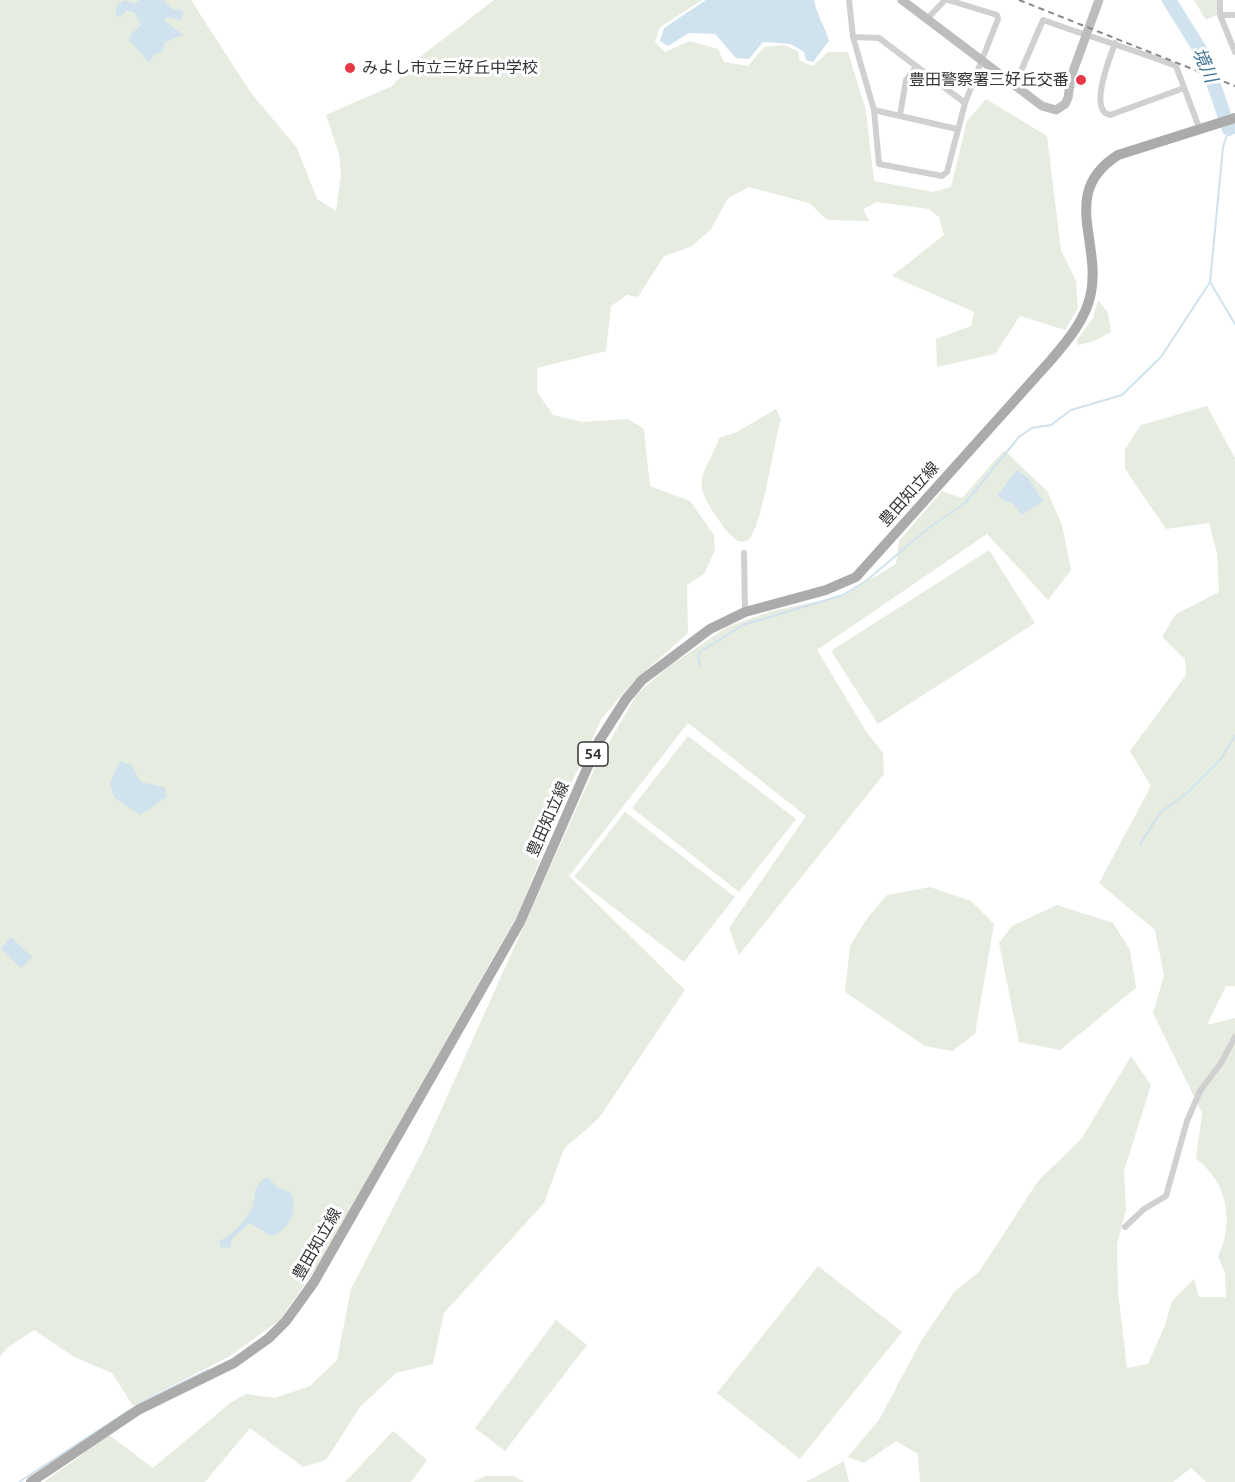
<!DOCTYPE html>
<html>
<head>
<meta charset="utf-8">
<style>
	body { margin:0 }
	canvas { display:block; background:#fff }
</style>
</head>
<body>
<canvas width="1235" height="1482"></canvas>
<script>
const context = document.querySelector('canvas').getContext('2d');
context.lineJoin = 'round';
function fillPath(path, color) { context.fillStyle = color; context.fill(path, 'evenodd'); }
function strokePath(path, color, width, dash) { context.strokeStyle = color; context.lineWidth = width; context.lineCap = dash ? 'butt' : 'round'; context.setLineDash(dash || []); context.stroke(path); }
function drawText(font, color, halo, rows, align = 'center') {
  context.font = font + ' Ubuntu,"Noto Sans JP",sans-serif'; context.lineWidth = 6; context.setLineDash([]); context.textBaseline = 'middle'; context.strokeStyle = halo; context.fillStyle = color; for (const [text, x, y, turn = 0] of rows) {
    context.save(); context.translate(x, y); context.rotate((+turn || 0) * Math.PI / 180); context.textAlign = isNaN(turn) ? turn : align; if (halo) context.strokeText(text, 0, 0); context.fillText(text, 0, 0); context.restore();
  }
}
fillPath(new Path2D(`
	M0,0H191L251,93L297,148L317,199L336,211L341,174L339,154L326,115L392,86L420,57L494,0H702L659,28L655,42L665,52L690,41L718,49L724,62L748,66L764,47L784,45L798,51L800,61L813,66L828,52H848L866,111L874,181L933,192L951,187L967,121L986,99L1047,136L1061,250L1076,281L1078,308L1065,330L1020,316L995,354L937,367L936,339L971,326L974,312L892,276L944,235L939,217L929,209L877,202L863,209L869,221L827,220L809,203L749,187L728,198L711,229L691,247L664,256L638,297L627,295L611,306L606,351L537,368V392L553,415L582,422L628,419L644,429L650,486L690,501L714,535L715,550L704,574L687,585L688,633L633,682L602,718L571,784L518,914L320,1262L280,1320L230,1356L133,1406L112,1373L74,1357L34,1330L7,1348L0,1357Z
	M1194,0H1217V15L1206,20Z
	M1098,300L1108,313L1111,332L1094,341L1078,345L1077,340L1093,318Z
	M1207,406L1235,458V986H1226L1207,1025L1235,1018V1482H1206L1191,1468L1173,1482H920L918,1454L896,1441L864,1463L848,1457L879,1420L921,1341L955,1291L979,1272L1038,1181L1082,1138L1131,1056L1151,1085L1124,1171L1126,1210L1117,1244L1118,1292L1127,1368L1148,1364L1165,1325L1172,1301L1194,1279L1199,1297H1226L1225,1274L1218,1256C1235,1223 1227,1181 1196,1159L1202,1113L1153,1013L1164,976L1155,930L1099,883L1151,786L1130,751L1186,675L1185,659L1162,637L1176,614L1219,592L1217,553L1209,523L1166,529L1125,469V449L1141,425Z
	M776,409L781,419C774,442 762,525 750,538C747,542 742,542 738,541C728,535 722,525 716,516C689,476 706,476 719,438L737,432Z
	M1004,450L1047,491L1062,525L1071,570L1048,600L987,534L817,650L866,731L883,753L884,774L739,955L729,928L806,816L688,723L569,876L685,990L599,1118L564,1149L544,1203L444,1313L433,1364L396,1373L360,1407L326,1460L303,1467L250,1428L205,1482H44L109,1435L153,1468L230,1403L246,1394L275,1398L310,1386L337,1360L351,1289L424,1148L596,765L637,694L668,667L727,627L772,611L843,596L896,564L899,541L942,491L962,498Z
	M989,550L1035,623L878,724L831,651Z
	M688,736L796,819L739,892L632,808Z
	M625,812L735,897L684,962L574,877Z
	M930,887L971,901L994,924L975,1034L952,1051L925,1046L845,992L850,946L868,917L887,895Z
	M1057,905L1113,923L1130,950L1136,988L1060,1050L1019,1042L999,943L1012,926Z
	M818,1266L902,1332L800,1459L717,1393Z
	M556,1320L587,1345L505,1451L475,1428Z
	M393,1431L427,1460L411,1482H345Z
	M844,1461L849,1482H806Z
	M486,1476H514L524,1482H472Z`), '#e6ecdf');
fillPath(new Path2D(`
	M125,0L134,4L140,0H164L174,10L180,9L183,12L181,20L168,17L163,19L183,35L165,42L162,52L155,54L149,62L147,60L129,40L131,34L141,25L134,12L127,11L119,17L115,14L118,4Z
	M706,0H814C817,16 825,26 829,41L813,62L806,60L804,52L791,44L763,42L749,59L736,58L715,34L689,33L668,46L660,41L664,28Z
	M1017,470L1029,479L1043,501L1022,515L1013,504L997,496Z
	M120,761L131,765L141,782L164,787L167,797L140,815L114,797L110,783Z
	M11,937L32,957L21,968L1,949Z
	M268,1177L277,1187L291,1193C298,1210 291,1229 272,1236L249,1223L232,1239L230,1248L221,1247L219,1241C232,1235 249,1219 253,1205C256,1194 254,1182 268,1177Z`), '#cfe2ee');
strokePath(new Path2D(`
	M1210,282L1235,324
	M700,666L698,656L700,652L743,625L843,595L866,581L926,530L965,503L1019,437L1032,428L1051,425L1071,410L1122,395L1161,357L1210,282L1223,147L1229,129L1235,133
	M1140,844L1160,813L1188,792L1220,760L1235,736
	M137,1405L208,1370
	M19,1482L128,1411`), '#cfe2ee', 2);
strokePath(new Path2D(`
	M1169,0L1204,56L1229,129`), '#cfe2ee', 14);
strokePath(new Path2D(`
	M849,0L853,37L874,110L879,164L942,176L947,172L965,103L998,19L997,15L948,0
	M1220,0V15L1235,52
	M1220,15H1235
	M927,19L945,0
	M853,37L879,38L965,103
	M1115,43C1110,58 1092,101 1105,113L1110,115L1184,88
	M1015,85L1043,20C1087,36 1132,49 1176,66L1200,130
	M874,110L957,129
	M900,115L906,80L916,67
	M744,553L745,612
	M1125,1227L1144,1209L1166,1196L1187,1121L1200,1091L1221,1063L1235,1037`), '#d0d0d0', 6);
strokePath(new Path2D(`
	M902,0L1042,106L1056,110L1065,104L1068,98L1071,77L1099,0`), '#bdbdbd', 9);
strokePath(new Path2D(`
	M31,1482L138,1410L234,1363L269,1338L286,1321L314,1282L520,922L599,741L626,699L642,680L710,629L745,612L826,590L856,577L1051,360C1068,340 1086,319 1091,293C1101,240 1060,192 1118,155L1235,118`), '#ababab', 10);
strokePath(new Path2D(`
	M1019,0L1235,86`), '#888', 2, [6, 4.5]);
for (const [x, y, r, color] of [
	[350,68,6,"#e63946"],
	[1081,80,6,"#e63946"]
]) { const dot = new Path2D(); dot.arc(x, y, r, 0, 2 * Math.PI); context.fillStyle = color; context.fill(dot); strokePath(dot, '#fff', 2); }
for (const [x, y, w] of [
	[593,754,30]
]) { const box = new Path2D(); box.roundRect(x - w / 2, y - 12, w, 24, 4.5); context.fillStyle = '#fff'; context.fill(box); strokePath(box, '#333', 1.5); }
drawText('bold 15px', '#333', null, [
	["54",593,754]
]);
drawText('16px', '#333', '#fff', [
	["みよし市立三好丘中学校",362,68],
	["豊田警察署三好丘交番",1069,80,"right"]
], 'left');
drawText('16px', '#333', '#fff', [
	["豊田知立線",909,494,-48],
	["豊田知立線",548,819,-66],
	["豊田知立線",317,1244,-60]
]);
drawText('italic 18px', '#3f7597', '#fff', [
	["境川",1205,65,66]
]);
</script>
</body>
</html>
